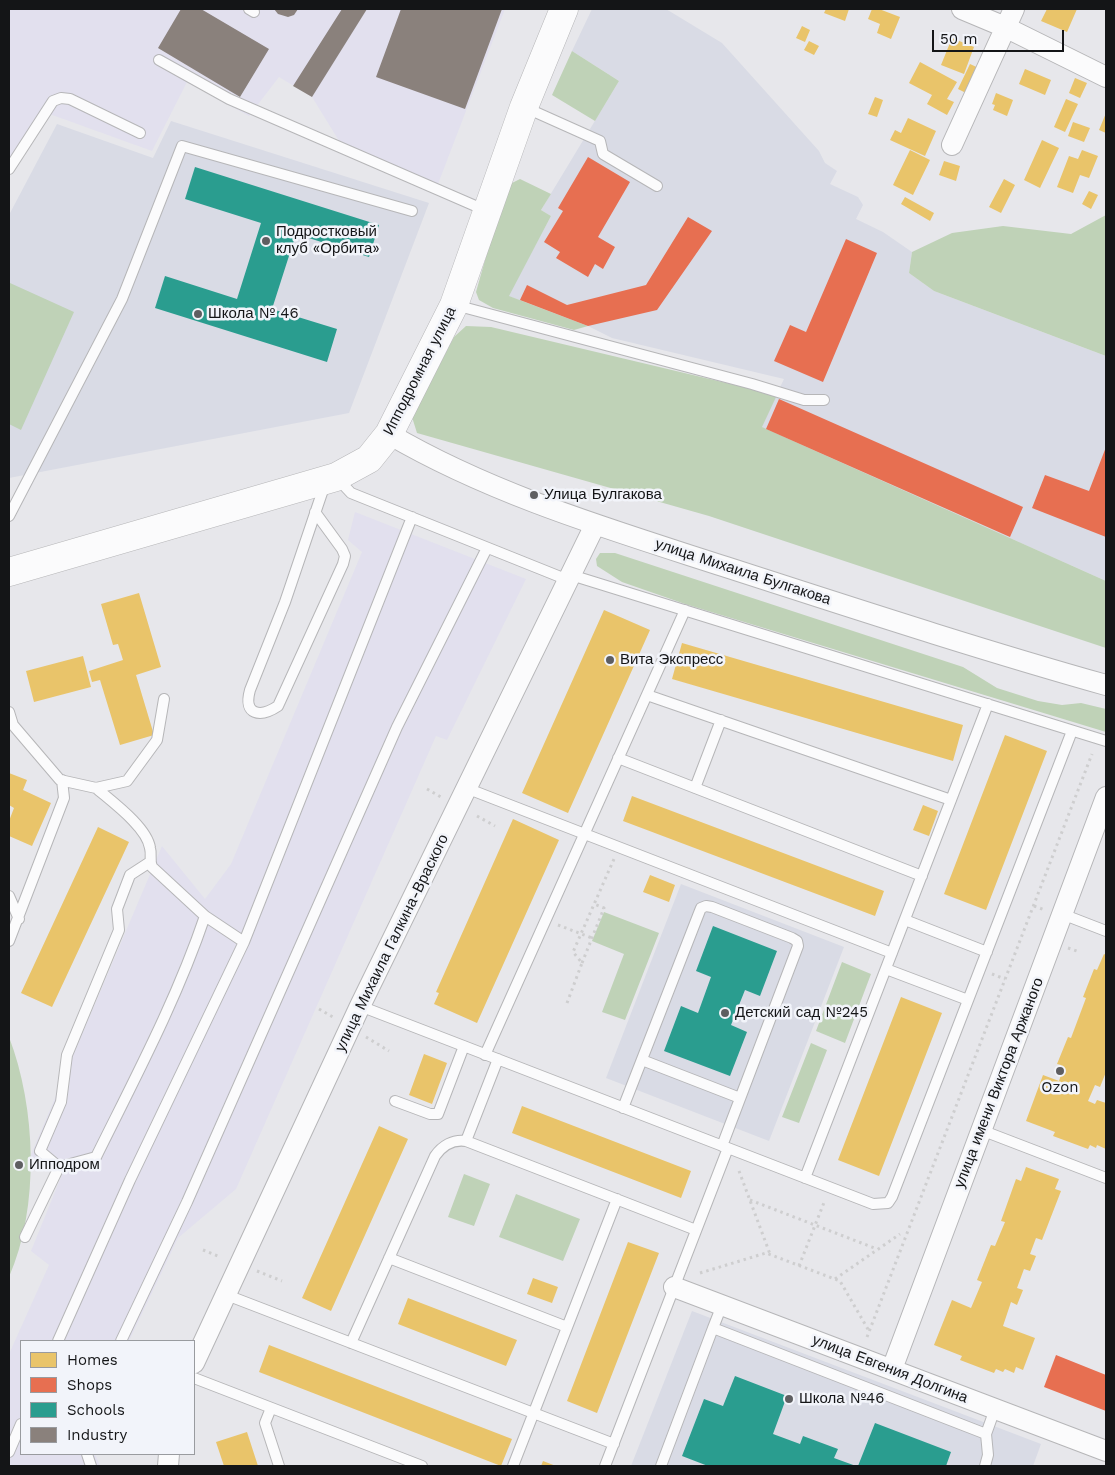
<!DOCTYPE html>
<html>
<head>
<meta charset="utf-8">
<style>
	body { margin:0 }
	#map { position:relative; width:1115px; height:1475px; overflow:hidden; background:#e7e7eb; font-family:"Work Sans",sans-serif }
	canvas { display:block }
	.frame { position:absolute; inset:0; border:10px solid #141517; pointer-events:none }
	.legend { position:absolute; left:20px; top:1340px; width:175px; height:115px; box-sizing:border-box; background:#f2f4fa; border:1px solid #999b9f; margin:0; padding:6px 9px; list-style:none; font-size:15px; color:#141517 }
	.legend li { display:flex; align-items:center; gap:10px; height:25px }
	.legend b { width:25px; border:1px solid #999b9f }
	.scale { position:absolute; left:932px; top:30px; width:132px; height:22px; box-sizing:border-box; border:2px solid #141517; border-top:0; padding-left:6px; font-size:15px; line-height:18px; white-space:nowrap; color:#141517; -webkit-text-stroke:4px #f2f4fa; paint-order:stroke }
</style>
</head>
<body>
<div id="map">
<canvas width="1115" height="1475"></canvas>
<div class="frame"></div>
<ul class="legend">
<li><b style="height:14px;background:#e9c46a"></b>Homes</li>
<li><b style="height:14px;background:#e76f51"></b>Shops</li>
<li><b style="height:14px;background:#2a9d8f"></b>Schools</li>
<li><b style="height:14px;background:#8a817c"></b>Industry</li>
</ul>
<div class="scale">50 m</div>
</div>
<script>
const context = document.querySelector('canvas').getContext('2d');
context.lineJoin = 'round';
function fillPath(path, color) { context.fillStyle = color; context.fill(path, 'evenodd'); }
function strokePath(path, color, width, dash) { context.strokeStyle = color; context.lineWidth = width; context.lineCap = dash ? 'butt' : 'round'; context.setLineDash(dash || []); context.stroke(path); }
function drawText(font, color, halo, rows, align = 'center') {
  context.font = font + ' "Work Sans",sans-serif'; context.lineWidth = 5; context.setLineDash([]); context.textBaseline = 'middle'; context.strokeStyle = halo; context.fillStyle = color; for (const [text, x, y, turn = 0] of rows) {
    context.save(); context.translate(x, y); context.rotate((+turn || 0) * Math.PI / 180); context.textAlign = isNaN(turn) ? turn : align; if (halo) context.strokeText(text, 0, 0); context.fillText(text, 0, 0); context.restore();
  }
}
fillPath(new Path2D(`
	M592,9H666L722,43L819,151L825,163L837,171L830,184L858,197L863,205L856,219L883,232L912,252L909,273L934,291L1106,356V581L761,427L784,379L612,338L588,326L508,296L551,216L541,210L619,81L572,51Z
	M171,121L429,203L349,413L9,478V215L57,124L153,158Z
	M681,884L844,947L769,1141L606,1078Z
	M692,1311L1041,1444L1033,1466H631Z`), '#d9dbe5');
fillPath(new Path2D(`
	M9,9H505L438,184L341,144L312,97L279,77L249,116L187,82L152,151L44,112L9,175Z
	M355,512L526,579L447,740L436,736L236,1189L178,1238L129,1341H21V1454H95L100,1466H9V1354L49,1265L31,1251L63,1172L30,1157L162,846L205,899L231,864L362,552L348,540Z`), '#e2e0ee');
fillPath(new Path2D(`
	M572,51L619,81L595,121L552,95Z
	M520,179L551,194L541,210L551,216L509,296L588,326L574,330L493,308L479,300L476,292L504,193L510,184Z
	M1106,215V356L934,291L909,273L912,252L952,233L1003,226L1071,234Z
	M10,283L74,312L21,430L9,424Z
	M466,326L491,327L777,395L762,427L1106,581V648L709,516L417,433L412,417L454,337Z
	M600,553H615L963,667L997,688L1038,701L1062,705L1081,703L1106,709V732L685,604L622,582L597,566L596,559Z
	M604,912L659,933L625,1020L602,1012L624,954L592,941Z
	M842,962L871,974L845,1043L816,1031Z
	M9,1037C36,1107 40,1207 9,1277Z
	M811,1043L827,1050L799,1123L782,1117Z
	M464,1174L490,1184L474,1226L448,1217Z
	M516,1194L580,1219L563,1261L499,1237Z`), '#bfd2b7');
fillPath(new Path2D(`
	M826,9H849L845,21L824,13Z
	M872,9H879L900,17L891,39L877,33L880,24L868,19Z
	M1047,9H1077L1067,32L1041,21Z
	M802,26L810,30L805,42L796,38Z
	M952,38L974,47L964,74L941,65Z
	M809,41L819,46L814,55L804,50Z
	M920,62L957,82L947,99L954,102L947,115L927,104L932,95L909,83Z
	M970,64L983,70L970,95L958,89Z
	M1025,69L1051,80L1045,95L1019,84Z
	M1075,78L1087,83L1080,98L1069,93Z
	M996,93L1013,100L1007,116L993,110L995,105L992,104Z
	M875,97L883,100L877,117L868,114Z
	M1066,99L1078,104L1065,132L1054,127Z
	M1106,113V133L1099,130Z
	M908,118L936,131L925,156L890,140L895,130L901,133Z
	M1073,122L1090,128L1084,142L1068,136Z
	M1042,140L1059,148L1040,188L1024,180Z
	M910,150L930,160L913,195L893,185Z
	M1082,150L1098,156L1089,178L1080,175L1073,193L1057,187L1069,156L1078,159Z
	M944,161L960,166L956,181L939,175Z
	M1004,179L1015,185L1001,213L989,207Z
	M1089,191L1098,195L1091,209L1082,204Z
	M905,197L934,213L930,221L901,204Z
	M139,593L161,667L136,675L154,735L120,745L100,680L92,682L89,671L123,660L118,644L113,645L101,604Z
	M604,610L650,630L568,813L522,793Z
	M682,643L963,725L953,761L672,679Z
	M83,656L91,687L34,702L26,671Z
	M1005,735L1047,751L986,910L944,894Z
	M9,773L27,780L23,790L51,803L32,846L9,836V821L14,808L9,805Z
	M632,796L884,891L875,916L623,821Z
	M923,805L938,811L929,836L913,830Z
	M513,819L559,840L477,1023L434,1004L439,993L436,992Z
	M98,827L129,842L52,1007L21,993Z
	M650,875L675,885L669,902L643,892Z
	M1104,954L1106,955V1072L1100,1087L1095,1085L1088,1101L1095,1104L1097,1100L1106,1103V1149L1097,1145L1096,1148L1090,1145L1088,1149L1053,1136L1055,1132L1026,1121L1043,1075L1059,1081L1061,1075L1057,1074L1061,1065L1057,1064L1068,1037L1071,1038L1086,998L1083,997L1094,969L1097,970Z
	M901,997L942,1013L879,1176L838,1160Z
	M424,1054L447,1063L432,1104L409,1095Z
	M522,1106L691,1171L681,1198L512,1133Z
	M379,1126L408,1139L331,1311L302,1298Z
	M1026,1167L1059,1179L1055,1189L1061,1191L1042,1240L1036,1238L1030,1254L1036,1256L1030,1271L1024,1269L1017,1288L1023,1290L1017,1305L1011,1302L1003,1326L1035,1338L1023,1370L1016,1367L1014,1373L1005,1369L1003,1372L996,1369L994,1373L960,1360L962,1356L934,1345L952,1300L971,1308L982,1282L977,1280L991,1245L995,1246L1005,1222L1001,1221L1016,1179L1021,1181Z
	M628,1242L659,1253L597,1413L567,1401Z
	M533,1278L558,1287L552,1303L527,1294Z
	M408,1298L517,1340L506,1366L398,1324Z
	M269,1345L512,1439L501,1466L259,1372Z
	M247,1432L258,1466H224L216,1442Z
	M543,1461L556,1466H541Z`), '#e9c46a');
fillPath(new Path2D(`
	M588,157L630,182L598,237L615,247L603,269L595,264L588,277L556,258L560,252L544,242L563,211L558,208Z
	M688,217L712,231L657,310L588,326L520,300L527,285L567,305L646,285Z
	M846,239L877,253L823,382L774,361L790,325L806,332Z
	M779,399L1023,507L1010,537L766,429Z
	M1106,447V537L1032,508L1045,475L1089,491Z
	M1056,1355L1106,1375V1411L1044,1387Z`), '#e76f51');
fillPath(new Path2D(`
	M195,167L379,225L369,257L296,234L272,309L337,329L327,362L155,308L165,276L237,299L261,223L185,199Z
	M713,926L777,951L760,996L745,990L731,1025L747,1032L730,1076L664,1051L681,1006L698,1013L711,977L696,971Z
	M735,1376L787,1396L773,1434L800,1444L803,1436L838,1449L834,1458L856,1466H708L682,1456L704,1399L723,1406Z
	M875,1423L951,1452L946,1466H858Z`), '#2a9d8f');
fillPath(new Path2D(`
	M181,9H201L269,49L240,97L158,48Z
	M274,9H298L294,15L288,17L278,14Z
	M342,9H367L312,97L293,86Z
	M401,9H502L465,109L376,77Z`), '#8a817c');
const lane = new Path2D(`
	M249,9L254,12
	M159,60L229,99L487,211
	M524,107L600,141L603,154L657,186
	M9,169L53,101L61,98L70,99L140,133
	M455,305L752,384L804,400H824
	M337,478L351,493L568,580
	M315,512L342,549L345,556L343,564L278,706C260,718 243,715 250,690L285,602L325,484
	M9,516L122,299L182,146L412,211
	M571,575L1106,741
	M647,695L951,800
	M9,712L13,725L60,780L96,788L127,781L157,740L164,699
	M618,758L922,876
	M96,788C111,801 147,827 150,848C152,855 149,860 152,867L205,916L244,942L412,517
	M466,788L892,953
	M695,788L721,720
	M9,896L19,919
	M1062,914L1106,931
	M905,920L987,952
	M9,941L64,798L62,780
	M886,969L968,1000
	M360,1006L873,1204L888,1203L892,1197L1072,731
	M485,1055L685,610
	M642,1060L740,1098
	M395,1101L430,1114H438L464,1046
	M623,1108L699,913L701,908L706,906L712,907L792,938L797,941L798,946L722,1146
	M981,1130L1106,1178
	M466,1141L498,1059
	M59,1167L96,1157C135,1078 177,999 205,916
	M805,1178L988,704
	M25,1237L59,1167L40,1151L61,1102L67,1055L119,930L117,909L130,875L150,862
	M389,1258L567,1327
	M224,1294L614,1444
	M722,1305L713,1328L986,1434L995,1409
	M58,1341L130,1180L244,942
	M121,1341L187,1202L397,727L487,548
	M351,1343L435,1156C442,1146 453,1139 466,1141L696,1230
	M194,1378L422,1466
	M271,1408L265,1423L279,1466
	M9,1452L21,1424
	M87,1454L91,1466
	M513,1466L617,1199
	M605,1466L728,1148
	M661,1466L713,1328
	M985,1466L988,1455L986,1434`);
const street = new Path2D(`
	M962,9L1005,27L1106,77
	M952,145L1014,9
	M389,434C493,495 612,530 726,567C853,608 978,649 1106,685
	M674,1287L1106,1451
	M194,1363L360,1006L595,525
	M892,1369L1106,797
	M168,1466L169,1454`);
const secondary = new Path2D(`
	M9,572L336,477L369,459L389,434L454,305L524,107L564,9`);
strokePath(lane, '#b6b6b8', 12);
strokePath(street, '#b6b6b8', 22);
strokePath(secondary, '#b6b6b8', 29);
strokePath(new Path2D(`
	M427,789L441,797
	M477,816L495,826
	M1034,906L1045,910
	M558,925L592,938
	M1068,948L1080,952
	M582,963L604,908L594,904
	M992,974L1005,979
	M567,1003L582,963L573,952L614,859
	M319,1009L333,1017
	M366,1037L389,1051
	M739,1171L770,1254
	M750,1200L877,1249
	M203,1250L220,1257
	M799,1266L825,1200
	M257,1271L282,1281
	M700,1273L766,1253L840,1281L869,1331
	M835,1279L900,1234
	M867,1337L1092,754`), '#cececf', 3, [2.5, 4]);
strokePath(lane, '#fbfbfc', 10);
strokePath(street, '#fbfbfc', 20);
strokePath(secondary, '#fbfbfc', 28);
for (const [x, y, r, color] of [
	[266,241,5,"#5e5e61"],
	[198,314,5,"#5e5e61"],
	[534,495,5,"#5e5e61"],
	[610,660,5,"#5e5e61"],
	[725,1013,5,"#5e5e61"],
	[1060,1071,5,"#5e5e61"],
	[19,1165,5,"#5e5e61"],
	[789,1399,5,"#5e5e61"]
]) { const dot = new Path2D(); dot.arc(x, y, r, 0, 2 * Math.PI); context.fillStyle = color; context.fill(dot); strokePath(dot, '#f2f4fa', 2); }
drawText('15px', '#141517', '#f2f4fa', [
	["Подростковый",276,232],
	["клуб «Орбита»",276,249],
	["Школа № 46",208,314],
	["Улица Булгакова",544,495],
	["Вита Экспресс",620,660],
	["Детский сад №245",735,1013],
	["Ozon",1060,1088,"center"],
	["Ипподром",29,1165],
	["Школа №46",799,1399]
], 'left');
drawText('15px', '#141517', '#f2f4fa', [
	["Ипподромная улица",420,371,-63],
	["улица Михаила Булгакова",743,572,18],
	["улица Михаила Галкина-Враского",392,943,-64],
	["улица имени Виктора Аржаного",999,1083,-69],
	["улица Евгения Долгина",890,1369,21]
]);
</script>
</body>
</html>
